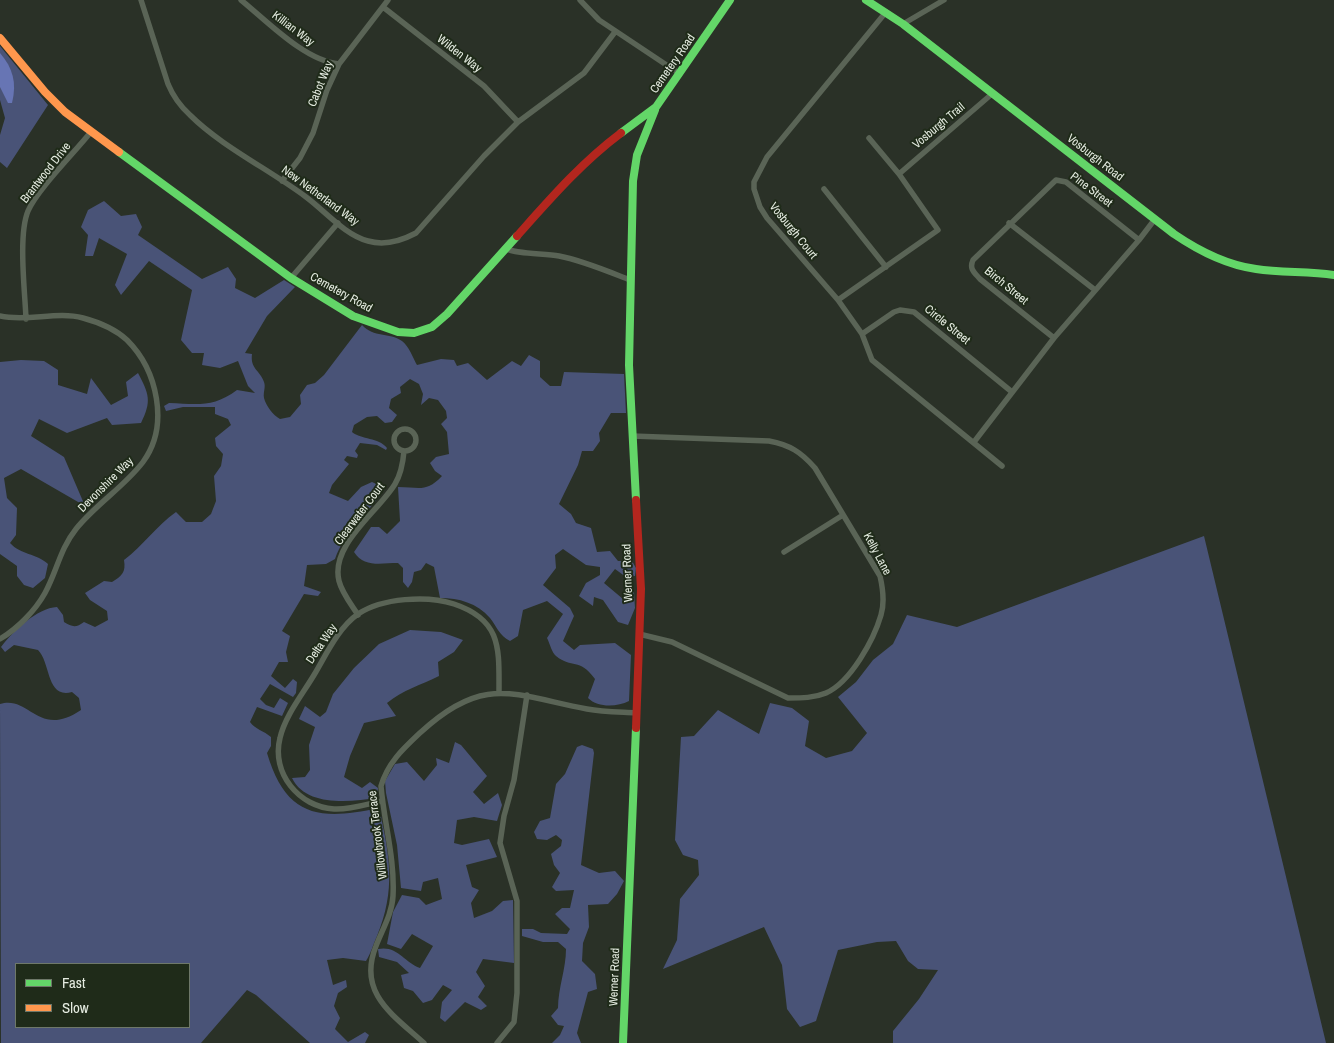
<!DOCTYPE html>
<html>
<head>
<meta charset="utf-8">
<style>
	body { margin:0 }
	#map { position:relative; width:1334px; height:1043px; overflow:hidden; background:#2a3127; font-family:"Archivo Narrow",sans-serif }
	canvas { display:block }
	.legend { position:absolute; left:15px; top:963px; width:175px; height:65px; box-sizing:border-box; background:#1f2b19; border:1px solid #6e7869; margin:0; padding:6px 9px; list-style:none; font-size:15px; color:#e4ebe0 }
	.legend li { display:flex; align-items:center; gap:10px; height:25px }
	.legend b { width:25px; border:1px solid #6e7869 }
</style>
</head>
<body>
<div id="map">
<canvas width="1334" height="1043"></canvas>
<ul class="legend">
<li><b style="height:6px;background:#63d668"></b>Fast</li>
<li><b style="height:6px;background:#ff974d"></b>Slow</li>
</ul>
</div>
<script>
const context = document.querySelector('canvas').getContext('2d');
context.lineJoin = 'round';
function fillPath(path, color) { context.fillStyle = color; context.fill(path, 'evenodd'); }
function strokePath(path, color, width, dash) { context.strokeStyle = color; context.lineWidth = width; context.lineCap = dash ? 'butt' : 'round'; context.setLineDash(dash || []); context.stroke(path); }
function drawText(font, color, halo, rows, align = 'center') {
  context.font = font + ' "Archivo Narrow",sans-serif'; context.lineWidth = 4; context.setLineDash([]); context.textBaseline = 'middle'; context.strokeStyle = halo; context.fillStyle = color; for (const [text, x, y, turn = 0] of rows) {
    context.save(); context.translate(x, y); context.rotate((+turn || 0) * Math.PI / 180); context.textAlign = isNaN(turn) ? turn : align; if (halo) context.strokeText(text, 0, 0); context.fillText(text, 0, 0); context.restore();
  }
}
fillPath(new Path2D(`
	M0,46L48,105L7,168L0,162V135L5,118L0,100Z
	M104,201L121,216L136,214L142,227L138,235L202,279L228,267L236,279L235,288L255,298L284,280L295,287L267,316L245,353L252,354C250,369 260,370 264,382C266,387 263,392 264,398C266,406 273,415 280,419L290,417L301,404L300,395L307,385L315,383L324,375L362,325C374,338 389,332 402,341C409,346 413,358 417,365L441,359L454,360L457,366L468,363L487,380L512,361L521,366L529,355L540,361V377L550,386H561L564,372L624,374L626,413H611L599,433L600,441L593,451H582L578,465L559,504L571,514L576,523L591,528L597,552L610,551L618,561H632L636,568L635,576L626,577L615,569L604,583L623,599L634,592L635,608L628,625L618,622L603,600L594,597L593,606L579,596L586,583L600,575V567L586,565L563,549L555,555L556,568L543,585L570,608L574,616L563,641L574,650L580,645L615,643L631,655L629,701C617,707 598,708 588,698L595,679C579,657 572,669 556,656C552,653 550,644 547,638L563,614L547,601L523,610L518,636L510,641C499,635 497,627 490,618C477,603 459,598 440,598L434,567L426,563L421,570L414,572L412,582L408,588L403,582V568L398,563C381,563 364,568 354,552L371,527H379L387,534L400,521L398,487C419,487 426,493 442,476L435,471L430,463L436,457L449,454L447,432L441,424L447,418L446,411L438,400L429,398L421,405L423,394L419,384L410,379L400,387L401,393L391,399L389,408L397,415L392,422L385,423L377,416L367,417L354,425L352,432C362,440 378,437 387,448L386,450L377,445L360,443L355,451L358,455L357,458L347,456L344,460L349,464L332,485L329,493L348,501L361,487L372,482L385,488C369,513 345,530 335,559L326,564L307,565L304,586L321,592L318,596L304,594L282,631L290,636L286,652L288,662H279L271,676L285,688L293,679L297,682L296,693L293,697L270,684L260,699L266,705L274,708L280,698L288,703L282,716L257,707L250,722C255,729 264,731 271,737V746L267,753C286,817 319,821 379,808C390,856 396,890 377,936C373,945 371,953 366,961L343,958L327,960L333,985L346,980L347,987L338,993L334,1006L340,1018L335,1029L348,1042L365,1032L369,1035L365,1043H310L256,995L247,990L201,1043H1L0,704C30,695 38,739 81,710L79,698L72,692C46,699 51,663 38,650L14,645L5,652L1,647C13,631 37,608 57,607L63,615L64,622C72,627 76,628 84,622L95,627L108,620L107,611L90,600L85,593L104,581L112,582C122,576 126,572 124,560C143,546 156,526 176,512L186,522H202L211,514L216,501L214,476L221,466L223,454L216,446L215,438L231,425L228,419L215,414V407H183L166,411L164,406L169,403C197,404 213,408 237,390L255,393L248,386L238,361L220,368L202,365L204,353H192L181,340L192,290L149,261L121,295L115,285L127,254L99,238L93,256H85L88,235L81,227L88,210ZM16,964H189V1027H16Z
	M21,360L44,361L58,370V385L87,394L91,378L111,405L128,396L126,382L138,373C149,394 152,401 141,423L112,425L107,418L67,433L39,419L31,436L64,457L85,506L21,469L4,478L7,498L17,508L16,535L10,543C21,555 36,553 48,564L45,578L33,588L24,585L17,576V566L0,554V362Z
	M1204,536L1326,1043H893V1031L919,999L938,970L918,969L908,961L896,941L877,942L838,950L816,1021L800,1027L787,1009L782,965L764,927L663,969L677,940L680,899L699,875L698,860L683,855L675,840L681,737L694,736L718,710L759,734L770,703L792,708L809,721L805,746L826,758L852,751L867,733L838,697L856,682L873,660L893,644L907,615L957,627Z
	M410,630L441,632L463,640L454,652L438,662L439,676C421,685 403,690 387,703L396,716L364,723L350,756L344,777L362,788L370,782L378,788L377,798C350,802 306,807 292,778L305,777L310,770L309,745L315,727L299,719L305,706L320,717L326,712L333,694L354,668L379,644Z
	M455,742L461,745L487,776L473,792L484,804L498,793L502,805L497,821L474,817L457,820L454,843L462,845L489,839L497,857L466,865L472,887L479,890L471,903L474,918L492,911L503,901L513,900L514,963L483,959L476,972L485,986L478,997L487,1006L481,1010L465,1002L445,1022L440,1018L442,1002L452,990L443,985L432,1000L423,1003L413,991L404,988L401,975L409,973L397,962L379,957L378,949C397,945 404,962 420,968L433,946L412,934L401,949L387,944L393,912L402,895L419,898L426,905L442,899L438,878L423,882L421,891L401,888L397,845L386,793L385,781L395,764L407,762L424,781L437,765L436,758L449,763Z
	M582,745L593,749L594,753L581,865L599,873L615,871L624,881L617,894L608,904L588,905L589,927L583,943L582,961L595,974L597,989L588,992L577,1033L581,1043H552L560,1035L564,1026L558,1025L551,1016L558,1008C558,988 566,969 566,949L558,942H543L522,936V929H533L541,933L567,934L570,929L555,914L562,908H570L574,890L556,891L552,887L560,873L554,865L551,854L561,846L562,840L556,835L547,840L537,839L534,832L540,821L550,818L556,784L565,774L577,747Z`), '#495377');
fillPath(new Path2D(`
	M0,53C13,68 17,83 12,103H8L0,87Z`), '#6775b4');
strokePath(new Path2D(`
	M141,0L168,84C173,96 180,106 190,115C221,146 270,170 306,197C325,211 345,235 368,241C385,246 401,241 416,233L484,156L518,122L584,73L615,32
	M241,0C267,21 305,61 339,64
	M580,0L599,20L680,74
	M383,7L484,86L518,122
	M886,12L767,157L754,182V189L760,207L767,218L838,300L862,334L872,360L1002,466
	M903,24L944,0
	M899,174L993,93
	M282,181L300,158L313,133L327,90L339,64L388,0
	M824,189L886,267
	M1009,223L1095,290
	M505,248C517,255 545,253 559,256C584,261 607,271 630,280
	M291,278L338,223
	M838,300L938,230L899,174L869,138
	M0,316C27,322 57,311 83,318C98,322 115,329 127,340C157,370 170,425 143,462C124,487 96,504 76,529C60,549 57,571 45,593C35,611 17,629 0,639
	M26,319C25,292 18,235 28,211C37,190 74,153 90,133
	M862,334L894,312L900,310L914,312L1012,392
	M1054,338L980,279C974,272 969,269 973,260L1056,180L1066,182L1139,240
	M394 440a11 11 0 1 1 22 0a11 11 0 1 1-22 0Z
	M632,436L769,441C790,445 801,452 815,468L880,576C883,589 885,602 881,615C874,639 851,682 826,693C814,698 802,698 788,698L672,642L639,634
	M974,442L1054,338L1139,240L1155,219
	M784,552L843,515
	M358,615C351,604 342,593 339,581C330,545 378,512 395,484C401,474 403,463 404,451
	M382,801C367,804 350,810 334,809C299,807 271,773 280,738C285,716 302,695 314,675C326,655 338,628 358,614C382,598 427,595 454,604C502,620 499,649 499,692
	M424,1043C393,1015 357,993 376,946C382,930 392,914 393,896C395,858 384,823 381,786C388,762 404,748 421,732C484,674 513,695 587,709C603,712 620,712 636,713
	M497,1043L514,1022L517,993V901L500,843L504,816L514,780L527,695`), '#5a6456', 5.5);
strokePath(new Path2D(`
	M866,0L903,24L1174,234C1199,251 1226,265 1256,269C1282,273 1308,271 1334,275
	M621,133L656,107L730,0
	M119,152L291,278L353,316L398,332L414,333L432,327L447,314L517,236
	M636,500L629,365L633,181L637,155L655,110
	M623,1043L636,728`), '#63d668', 8);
strokePath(new Path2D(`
	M0,38L45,92L65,112L119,152`), '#ff974d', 8);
strokePath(new Path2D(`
	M517,236C550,199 581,163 621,133
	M636,728L641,589L636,500`), '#b3261e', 8);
drawText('12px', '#e4ebe0', '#1f2b19', [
	["Killian Way",293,29,37],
	["Wilden Way",459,54,38],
	["Cemetery Road",673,64,-55],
	["Cabot Way",321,84,-68],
	["Vosburgh Trail",939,126,-40],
	["Vosburgh Road",1095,158,38],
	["Brantwood Drive",46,173,-52],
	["Pine Street",1091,190,37],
	["New Netherland Way",320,196,36],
	["Vosburgh Court",793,231,51],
	["Birch Street",1006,286,39],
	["Cemetery Road",341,293,29],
	["Circle Street",947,325,39],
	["Devonshire Way",106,485,-45],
	["Clearwater Court",360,514,-53],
	["Kelly Lane",877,554,62],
	["Werner Road",628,573,-92],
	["Delta Way",322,644,-56],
	["Willowbrook Terrace",378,835,-97],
	["Werner Road",615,977,-88]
]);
</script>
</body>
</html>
